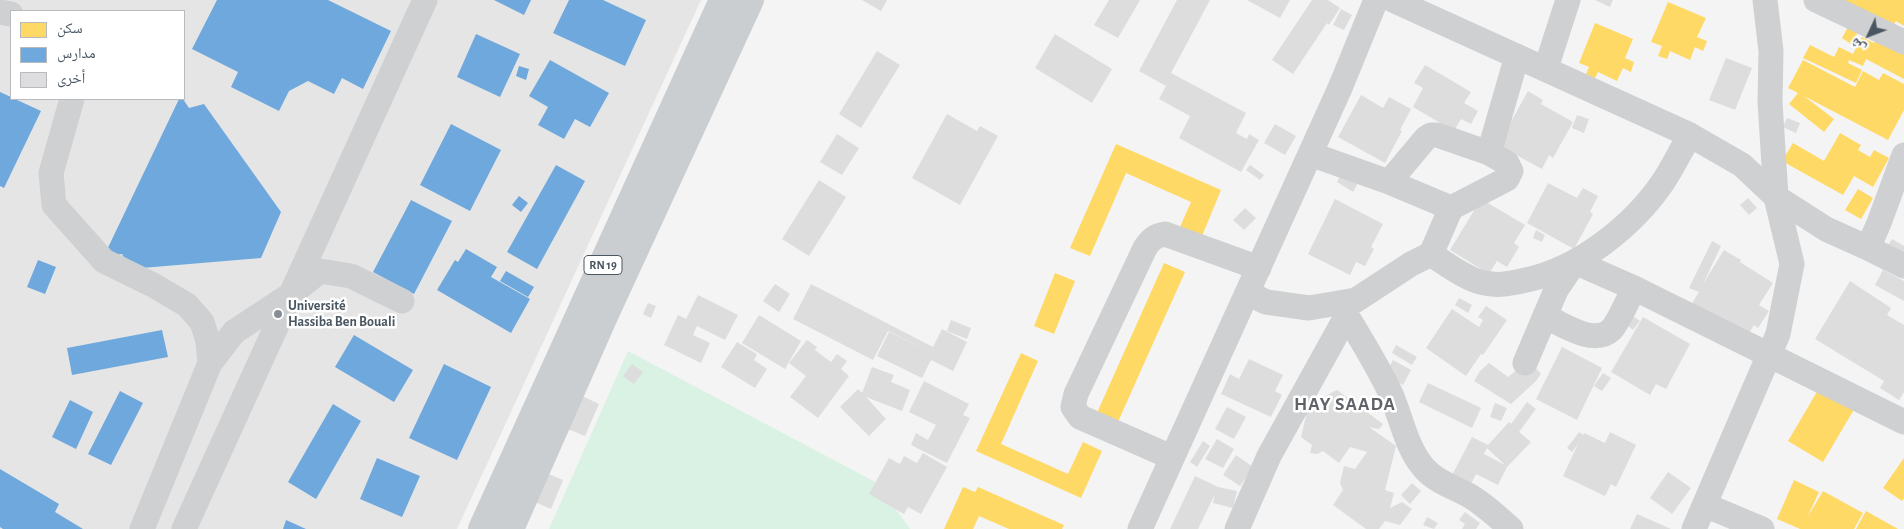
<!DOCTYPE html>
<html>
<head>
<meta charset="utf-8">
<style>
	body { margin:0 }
	#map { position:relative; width:1904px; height:529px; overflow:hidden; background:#f4f4f4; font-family:"Alegreya Sans","Noto Naskh Arabic",sans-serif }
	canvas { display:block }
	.legend { position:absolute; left:10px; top:10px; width:175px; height:90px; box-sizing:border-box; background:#fff; border:1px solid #b7bbc0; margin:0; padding:6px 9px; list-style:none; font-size:15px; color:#4a5661 }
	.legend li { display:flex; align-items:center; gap:10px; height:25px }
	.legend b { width:25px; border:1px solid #b7bbc0 }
	.north { position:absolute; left:1844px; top:10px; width:50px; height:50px; -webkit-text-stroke:4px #fff; paint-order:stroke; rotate:227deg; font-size:14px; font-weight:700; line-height:20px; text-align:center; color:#4a5661 }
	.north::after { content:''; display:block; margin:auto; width:18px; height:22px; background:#4a5661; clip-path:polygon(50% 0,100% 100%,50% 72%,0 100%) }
</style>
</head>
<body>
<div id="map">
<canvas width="1904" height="529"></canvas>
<ul class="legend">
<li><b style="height:14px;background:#ffd966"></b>سكن</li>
<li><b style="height:14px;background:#6fa8dc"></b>مدارس</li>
<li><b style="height:14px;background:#ddddde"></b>أخرى</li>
</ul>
<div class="north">ش</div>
</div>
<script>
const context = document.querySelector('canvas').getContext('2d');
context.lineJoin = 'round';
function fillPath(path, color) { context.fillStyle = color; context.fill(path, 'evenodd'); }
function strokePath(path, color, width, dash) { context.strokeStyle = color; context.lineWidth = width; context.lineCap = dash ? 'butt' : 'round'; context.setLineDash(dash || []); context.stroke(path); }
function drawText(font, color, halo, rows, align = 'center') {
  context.font = font + ' "Alegreya Sans",sans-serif'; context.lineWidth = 5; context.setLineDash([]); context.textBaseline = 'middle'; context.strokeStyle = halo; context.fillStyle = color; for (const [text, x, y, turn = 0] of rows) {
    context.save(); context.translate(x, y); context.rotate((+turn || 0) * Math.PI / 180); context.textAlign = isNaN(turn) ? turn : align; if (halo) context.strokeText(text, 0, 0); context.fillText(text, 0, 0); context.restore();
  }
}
fillPath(new Path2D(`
	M0,0H701L457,529H0ZM11,11H184V99H11Z`), '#e6e5e6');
fillPath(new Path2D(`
	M628,351L877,483L910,529H549Z`), '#d9f2e3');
fillPath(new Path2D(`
	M1844,0H1904V26L1896,21L1888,33Z
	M1668,2L1706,18L1697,37L1707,41L1703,51L1695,47L1690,60L1670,51L1667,59L1658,56L1662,46L1651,42Z
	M1595,23L1633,39L1625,58L1634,62L1631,72L1623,68L1617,81L1598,72L1594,80L1585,77L1589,67L1579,63Z
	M1850,23L1860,29L1851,44L1842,38Z
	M1862,37L1874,43L1876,40L1904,51V79L1866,59L1863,66L1849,60L1848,63L1862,70L1856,83L1803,58L1810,45L1834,57L1839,47L1853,54Z
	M1803,60L1855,87L1863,71L1879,80L1883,73L1904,84V110L1888,140L1804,96L1834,119L1824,132L1789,104L1798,93L1788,88Z
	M1840,133L1861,145L1858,150L1870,157L1874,150L1889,158L1873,187L1854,176L1843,195L1782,161L1793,143L1824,161Z
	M1116,144L1221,190L1202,236L1180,227L1191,202L1126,173L1090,256L1070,248Z
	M1858,189L1873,198L1861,219L1845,210Z
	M1164,263L1185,272L1117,424L1096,415Z
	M1055,273L1075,281L1054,334L1034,326Z
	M1021,353L1038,361L1001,444L1068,474L1083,442L1102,451L1081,498L976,451Z
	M1821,385L1856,406L1823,462L1788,441Z
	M1904,458V498L1902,501L1883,488Z
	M1794,480L1819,492L1807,518L1823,491L1863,513L1854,529H1800L1777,519Z
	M963,487L975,492L978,487L1064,525L1062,529H1009L979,516L973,529H944Z
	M1866,511L1898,529H1856Z`), '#ffd966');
fillPath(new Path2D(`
	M217,0H328L391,31L363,89L342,78L334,94L308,81L289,91L279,111L231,87L238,72L192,49Z
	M494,0H531L524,15Z
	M569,0H603L646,20L625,66L553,33Z
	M476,34L520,54L500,97L457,77Z
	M550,60L609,93L590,127L575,119L564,139L538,125L548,107L529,96Z
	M519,66L529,69L526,80L516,76Z
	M0,92L11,97V99H15L41,111L4,188L0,186Z
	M179,99H183L189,108L204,104L281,212L261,258L130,269L122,254L104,256Z
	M451,124L501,150L470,211L420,185Z
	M556,165L585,181L537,269L507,252Z
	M519,196L528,203L521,212L512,205Z
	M411,200L452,221L414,294L373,272Z
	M466,249L497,267L491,277L530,299L511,333L437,290L455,260L458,262Z
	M38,260L56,267L45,294L27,287Z
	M506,271L534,287L528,297L500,281Z
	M162,330L168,357L72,375L67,348Z
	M354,335L413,370L394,402L335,367Z
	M444,364L491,387L457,460L409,438Z
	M120,391L143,403L111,465L88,454Z
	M70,400L93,412L76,449L52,437Z
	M333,404L361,421L316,499L288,482Z
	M377,458L420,476L402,517L360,499Z
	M0,469L59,504L55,512L83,529H3L0,527Z
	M286,520L306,529H283Z`), '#6fa8dc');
fillPath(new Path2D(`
	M862,0H887L881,11Z
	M1109,0H1140L1118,38L1094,25Z
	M1177,0H1210L1171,73L1246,113L1236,133L1247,139L1249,134L1259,140L1241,172L1179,138L1190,116L1159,99L1166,86L1139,71Z
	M1247,0H1290L1280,18Z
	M1312,0H1328L1340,8L1329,25L1327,23L1293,74L1272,60Z
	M1595,0H1613L1610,7Z
	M1341,9L1352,15L1344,30L1333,25Z
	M1055,34L1112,69L1092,103L1035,68Z
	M877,51L900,65L861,128L839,114Z
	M1726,58L1752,68L1735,110L1709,100Z
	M1425,65L1471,92L1464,103L1478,111L1471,124L1461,119L1454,131L1413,107L1423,88L1414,83Z
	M1528,91L1543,100L1541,104L1573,122L1553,158L1549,155L1542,169L1498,145Z
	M1361,95L1383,108L1389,97L1411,109L1400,130L1402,131L1385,163L1338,137Z
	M947,114L977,131L980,126L998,136L960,205L912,178Z
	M1577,115L1589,119L1584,133L1572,128Z
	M1787,118L1800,123L1796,133L1783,127Z
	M1275,124L1296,136L1285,155L1264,143Z
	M837,134L859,148L842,175L820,162Z
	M1250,165L1264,175L1260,180L1246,170Z
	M1341,174L1358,183L1353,192L1337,182Z
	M819,180L846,197L809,256L782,239Z
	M1548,183L1577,198L1583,188L1598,196L1590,212L1593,214L1574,249L1527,223Z
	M1748,198L1757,208L1749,215L1740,205Z
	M1335,199L1383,224L1371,247L1374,249L1365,266L1356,262L1350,275L1308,254Z
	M1481,199L1525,225L1514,243L1519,247L1507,267L1497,261L1489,274L1450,250Z
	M1245,208L1256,218L1244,230L1233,220Z
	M1536,230L1545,235L1542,242L1533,238Z
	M1892,239L1904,246V264L1884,252Z
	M1712,241L1721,246L1703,284L1724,250L1741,260L1740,262L1773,283L1759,305L1769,311L1758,328L1754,325L1743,344L1688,310L1699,292L1689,288Z
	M1883,270L1904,281V301L1875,285Z
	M1850,281L1891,308L1887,315L1904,325V392L1899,400L1880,388L1884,381L1815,339Z
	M775,284L790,294L779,312L763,301Z
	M811,284L933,347L942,329L967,342L953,371L931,360L922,378L877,356L889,332L931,352L888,331L873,360L793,319Z
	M698,295L738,315L725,340L697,326L693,335L710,343L701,363L664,345L678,315L686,319Z
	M1459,298L1472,305L1468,313L1455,305Z
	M648,303L656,306L651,318L643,314Z
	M1486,306L1507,320L1483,355L1481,354L1466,376L1426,348L1452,309L1479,327L1483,320L1478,317Z
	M759,315L801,341L785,369L742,343Z
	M1633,316L1640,321L1633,330L1626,324Z
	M1643,317L1690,344L1666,389L1656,384L1650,395L1611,372Z
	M951,320L971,328L967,339L947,331Z
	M807,340L817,347L815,350L831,362L837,354L847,361L841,369L849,376L818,418L790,397L806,376L789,363Z
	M737,342L757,354L754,360L767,369L755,388L721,367Z
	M1396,345L1417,357L1412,365L1392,353Z
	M1562,347L1602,368L1577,420L1536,399Z
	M1519,358L1535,367L1541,374L1535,382L1511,404L1474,381L1480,371L1489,363L1508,377L1517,370L1512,364Z
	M1249,359L1283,375L1275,391L1282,395L1271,417L1221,394L1230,374L1239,379Z
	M1393,360L1411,370L1403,385L1385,375Z
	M632,364L643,372L634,384L623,376Z
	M872,367L894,375L891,382L910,390L902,411L866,397L886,419L869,436L840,407L858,389L862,393Z
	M1603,373L1611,378L1602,391L1594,386Z
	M924,381L969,404L963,415L970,418L947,463L911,445L916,433L928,440L936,425L909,412Z
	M1428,383L1481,408L1472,428L1419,402Z
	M1337,390L1383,424L1379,429L1369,427L1396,446L1385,490L1394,493L1390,508L1402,502L1412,509L1400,525L1385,521L1379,529H1366L1333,505L1343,490L1340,483L1344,466L1355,469L1367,452L1350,447L1339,463L1323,451L1317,454L1310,453L1312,445L1301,437L1306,416L1302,408Z
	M582,396L599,404L585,436L568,429Z
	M1527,402L1536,409L1519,432L1531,442L1507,467L1498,485L1476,474L1469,488L1450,479L1472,437L1488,445L1509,422L1511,424ZM1487,448L1505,465L1484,454Z
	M1495,403L1507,408L1501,421L1490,417Z
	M1227,407L1246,417L1234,439L1215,429Z
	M1579,432L1583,435L1584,433L1605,443L1610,432L1636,445L1616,487L1611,484L1605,496L1563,476L1578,444L1572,452L1567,448Z
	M1217,439L1234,449L1223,468L1205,459Z
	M1203,441L1210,446L1197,467L1190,462Z
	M923,453L947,467L921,514L908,507L904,514L869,494L889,458L900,464L904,456L917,463Z
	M1236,455L1253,467L1240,486L1223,475Z
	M1668,472L1691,488L1672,514L1650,498Z
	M546,473L563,480L551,509L535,502Z
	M1195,476L1218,487L1237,491L1233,508L1213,503L1215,494L1198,529H1170Z
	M1412,483L1421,491L1410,504L1401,495Z
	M1465,512L1480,523L1476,529H1462L1465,524L1459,520Z
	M1637,514L1671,529H1630Z
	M1427,517L1438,523L1434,529L1423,525Z`), '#ddddde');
strokePath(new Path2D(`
	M1393,0L1690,135L1742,165L1776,197L1826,229L1868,248L1904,266
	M1816,0L1904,42
	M0,12L11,14
	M1546,68L1568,0
	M72,99L51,173L54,205L104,261L153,285L187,305L202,322L208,341L210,363L142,529
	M1310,154L1389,182L1451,208L1507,179L1511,171L1507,163L1489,153L1517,56
	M1389,182L1426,138L1431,135H1437L1489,153
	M1868,248L1879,223L1904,155
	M1431,254L1451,208
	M1248,293L1266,302L1309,308L1356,300L1411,264L1431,254C1446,264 1460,275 1477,281C1494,287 1509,284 1526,280C1579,269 1633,226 1663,182C1673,167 1681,150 1690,135
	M1339,303C1357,332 1375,361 1390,392C1401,416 1406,448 1424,468C1436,482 1454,487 1470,496C1485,505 1498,517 1511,529
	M1545,316C1561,324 1594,346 1611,330C1618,323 1629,298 1634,288
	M210,363L234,332L290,295L320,271L351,276L402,301
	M1525,363L1556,290L1575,262L1634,288L1904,422
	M1171,457L1080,417L1073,407L1076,394L1145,248C1151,239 1155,236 1165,234L1259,268
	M1705,505L1762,529
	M184,529L425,0
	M1140,529L1340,88L1376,0
	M1237,529L1269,456L1347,315
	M1694,529L1778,334L1792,264L1776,197L1770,102L1771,51L1765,0`), '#ced0d2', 25);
strokePath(new Path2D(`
	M482,529L723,0
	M510,529L604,316L750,0`), '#caced1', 28);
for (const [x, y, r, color] of [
	[278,314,5,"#868d94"]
]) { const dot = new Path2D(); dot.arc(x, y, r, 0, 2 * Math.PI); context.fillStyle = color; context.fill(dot); strokePath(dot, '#fff', 2); }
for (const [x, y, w] of [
	[603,265,38]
]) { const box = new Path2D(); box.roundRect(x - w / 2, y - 9.5, w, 19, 4); context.fillStyle = '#fff'; context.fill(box); strokePath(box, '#4a5661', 1); }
drawText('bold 12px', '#4a5661', null, [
	["RN 19",603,265]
]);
drawText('bold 14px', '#4a5661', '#fff', [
	["Université",288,306],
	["Hassiba Ben Bouali",288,322]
], 'left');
context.letterSpacing = '1px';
drawText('bold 19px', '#5f6368', '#fff', [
	["HAY SAADA",1345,404]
]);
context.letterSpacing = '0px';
</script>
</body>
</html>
